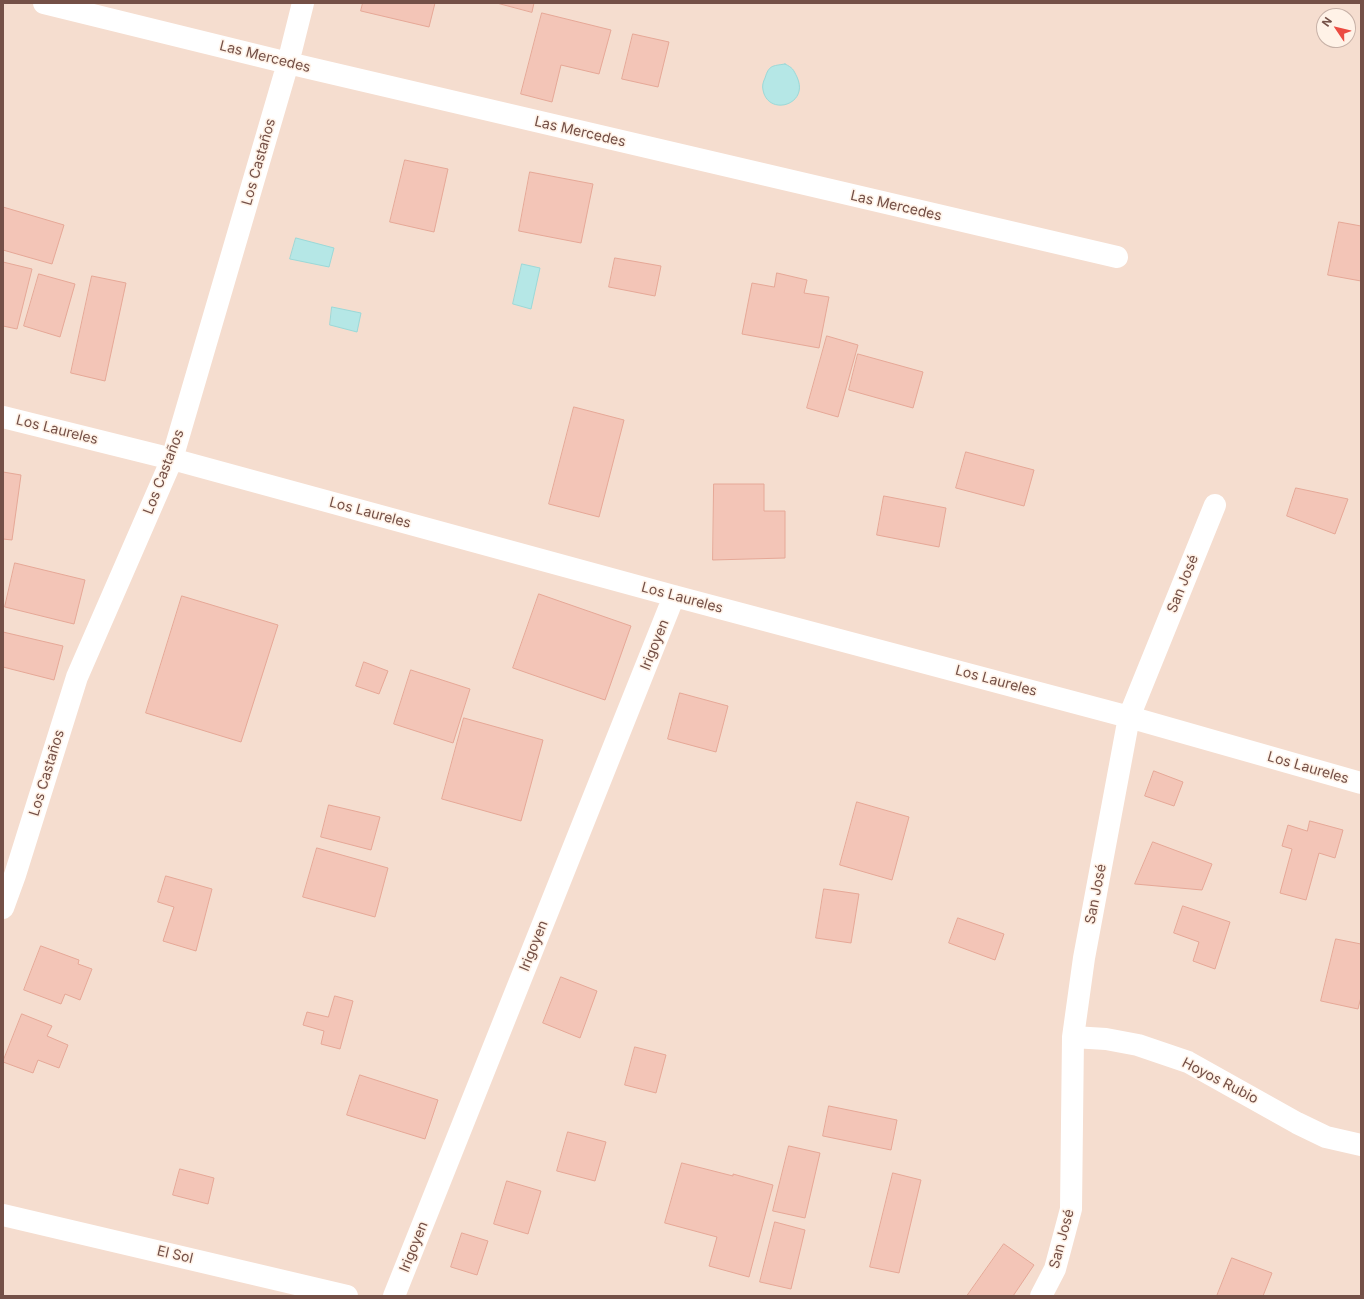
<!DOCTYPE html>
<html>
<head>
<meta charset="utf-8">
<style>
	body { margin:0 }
	#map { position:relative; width:1364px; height:1299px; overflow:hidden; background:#fdede0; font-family:Inter,sans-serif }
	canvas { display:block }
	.frame { position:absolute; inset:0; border:4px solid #745047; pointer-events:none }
	.north { position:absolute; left:1316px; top:8px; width:40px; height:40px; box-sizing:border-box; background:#fff2e7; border:1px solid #c7b1a7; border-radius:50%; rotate:305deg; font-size:11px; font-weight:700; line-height:16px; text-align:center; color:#745047 }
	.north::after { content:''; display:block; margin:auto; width:14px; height:18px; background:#eb4b41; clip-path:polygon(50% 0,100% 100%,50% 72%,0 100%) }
</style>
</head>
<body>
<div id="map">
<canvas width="1364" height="1299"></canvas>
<div class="frame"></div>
<div class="north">N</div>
</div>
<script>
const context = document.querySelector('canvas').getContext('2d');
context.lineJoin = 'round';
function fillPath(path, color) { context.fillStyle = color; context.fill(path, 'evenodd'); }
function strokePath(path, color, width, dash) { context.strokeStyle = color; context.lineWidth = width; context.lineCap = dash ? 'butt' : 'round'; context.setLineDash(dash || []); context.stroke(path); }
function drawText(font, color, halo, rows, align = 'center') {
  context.font = font + ' Inter,sans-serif'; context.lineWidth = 3; context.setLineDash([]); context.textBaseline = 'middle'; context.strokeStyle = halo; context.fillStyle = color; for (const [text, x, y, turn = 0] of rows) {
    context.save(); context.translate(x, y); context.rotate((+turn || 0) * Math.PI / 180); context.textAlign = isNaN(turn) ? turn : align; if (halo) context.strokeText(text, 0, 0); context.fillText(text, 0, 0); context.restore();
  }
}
fillPath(new Path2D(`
	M3,3H1361V1296H3ZM1324,16H1348V40H1324Z`), '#f5ddcf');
const water = new Path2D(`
	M785,64C793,68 793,69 797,77C810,105 768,117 763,90C762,86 763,82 765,78C769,65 772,66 785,64Z
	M296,238L334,248L329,267L290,259Z
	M522,264L540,268L531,309L513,304Z
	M332,307L361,313L357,332L330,325Z`);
fillPath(water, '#b5e7e6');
strokePath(water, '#9bd9d8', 1);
const building = new Path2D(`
	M363,3H435L429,27L361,11Z
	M497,3H534L532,12Z
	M542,13L611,30L599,74L561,65L552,102L521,94Z
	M633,34L669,42L658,87L622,79Z
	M405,160L448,169L434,232L390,222Z
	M530,172L593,184L581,243L519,231Z
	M3,207L64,225L52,264L3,250Z
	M1339,222L1361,226V281L1328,275Z
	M615,258L661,266L655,296L609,287Z
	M3,262L32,269L17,329L3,326Z
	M777,273L807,280L804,293L829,297L819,348L742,334L752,283L774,287Z
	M39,274L75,284L60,337L24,326Z
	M92,276L126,283L105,381L71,373Z
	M827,336L858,345L838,417L807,408Z
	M858,354L923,372L913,408L849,390Z
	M574,407L624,420L599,517L549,504Z
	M966,452L1034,470L1024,506L956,488Z
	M3,472L21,475L12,540L3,539Z
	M714,484H764V511H785V558L713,560Z
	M1296,488L1348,499L1335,534L1287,516Z
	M884,496L946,508L939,547L877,535Z
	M15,563L85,580L74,624L5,607Z
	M539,594L631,626L605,700L513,668Z
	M182,596L278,625L241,742L146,713Z
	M3,632L63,646L54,680L3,667Z
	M364,662L388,671L379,694L356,686Z
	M411,670L470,689L453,743L394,724Z
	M680,693L728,706L716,752L668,739Z
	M464,718L543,740L521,821L442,799Z
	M1154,771L1183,782L1174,806L1145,796Z
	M857,802L909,817L892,880L840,865Z
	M329,805L380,817L371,850L321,837Z
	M1310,821L1343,830L1335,858L1319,853L1306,900L1280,893L1292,849L1282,846L1288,825L1307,831Z
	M1153,842L1212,864L1202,890L1135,884Z
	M317,848L388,868L375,917L303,897Z
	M166,876L212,889L196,951L163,941L174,907L158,902Z
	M824,889L859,894L851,943L816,938Z
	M1183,906L1230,922L1215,969L1193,961L1199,942L1174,933Z
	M958,918L1004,934L995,960L949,943Z
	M1336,939L1361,944V997L1358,1009L1321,1001Z
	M41,946L79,960L78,964L92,969L80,1000L65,994L61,1004L24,990Z
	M561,977L597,991L580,1038L543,1023Z
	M335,996L353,1001L340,1049L321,1044L324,1031L303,1025L307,1012L328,1017Z
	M22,1014L52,1026L47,1036L68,1045L59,1068L38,1060L33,1073L3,1062Z
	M635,1047L666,1055L656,1093L625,1085Z
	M360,1075L438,1100L425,1139L347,1115Z
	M829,1106L897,1120L891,1150L823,1136Z
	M568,1132L606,1142L595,1181L557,1171Z
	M789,1146L820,1153L805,1218L773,1211Z
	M682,1163L733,1176V1174L773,1185L749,1277L709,1266L717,1237L665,1223Z
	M180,1169L214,1178L208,1204L173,1195Z
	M893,1173L921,1180L899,1273L870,1267Z
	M507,1181L541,1191L528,1234L494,1224Z
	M775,1222L805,1230L791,1289L760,1282Z
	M462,1233L488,1241L477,1275L451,1267Z
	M1004,1244L1034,1265L1013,1296H967Z
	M1232,1258L1272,1273L1263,1296H1217Z`);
fillPath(building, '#f3c5b7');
strokePath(building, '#e6a897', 1);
strokePath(new Path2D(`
	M44,3L288,63L1117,257
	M3,417L172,459L674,596L1129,717L1361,783
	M3,908L15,875L77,677L172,459L288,63L303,3
	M1073,1037L1106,1039L1138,1045L1188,1062L1297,1123L1326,1137L1361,1145
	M3,1215L347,1296
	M394,1296L674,596
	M1041,1296L1055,1269L1071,1209L1073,1037L1084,958L1129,717L1215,505`), '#fff', 22);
drawText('14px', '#745047', '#fff2e7', [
	["Las Mercedes",265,57,14],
	["Las Mercedes",580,132,13],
	["Los Castaños",259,162,-74],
	["Las Mercedes",896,206,13],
	["Los Laureles",57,430,14],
	["Los Castaños",164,472,-69],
	["Los Laureles",370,513,15],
	["San José",1183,584,-68],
	["Los Laureles",682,598,15],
	["Irigoyen",655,645,-68],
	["Los Laureles",996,681,15],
	["Los Laureles",1308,768,16],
	["Los Castaños",47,773,-73],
	["San José",1096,894,-79],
	["Irigoyen",534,946,-68],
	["Hoyos Rubio",1220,1081,27],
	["San José",1062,1239,-75],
	["Irigoyen",414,1247,-68],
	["El Sol",175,1255,13]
]);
</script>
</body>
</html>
